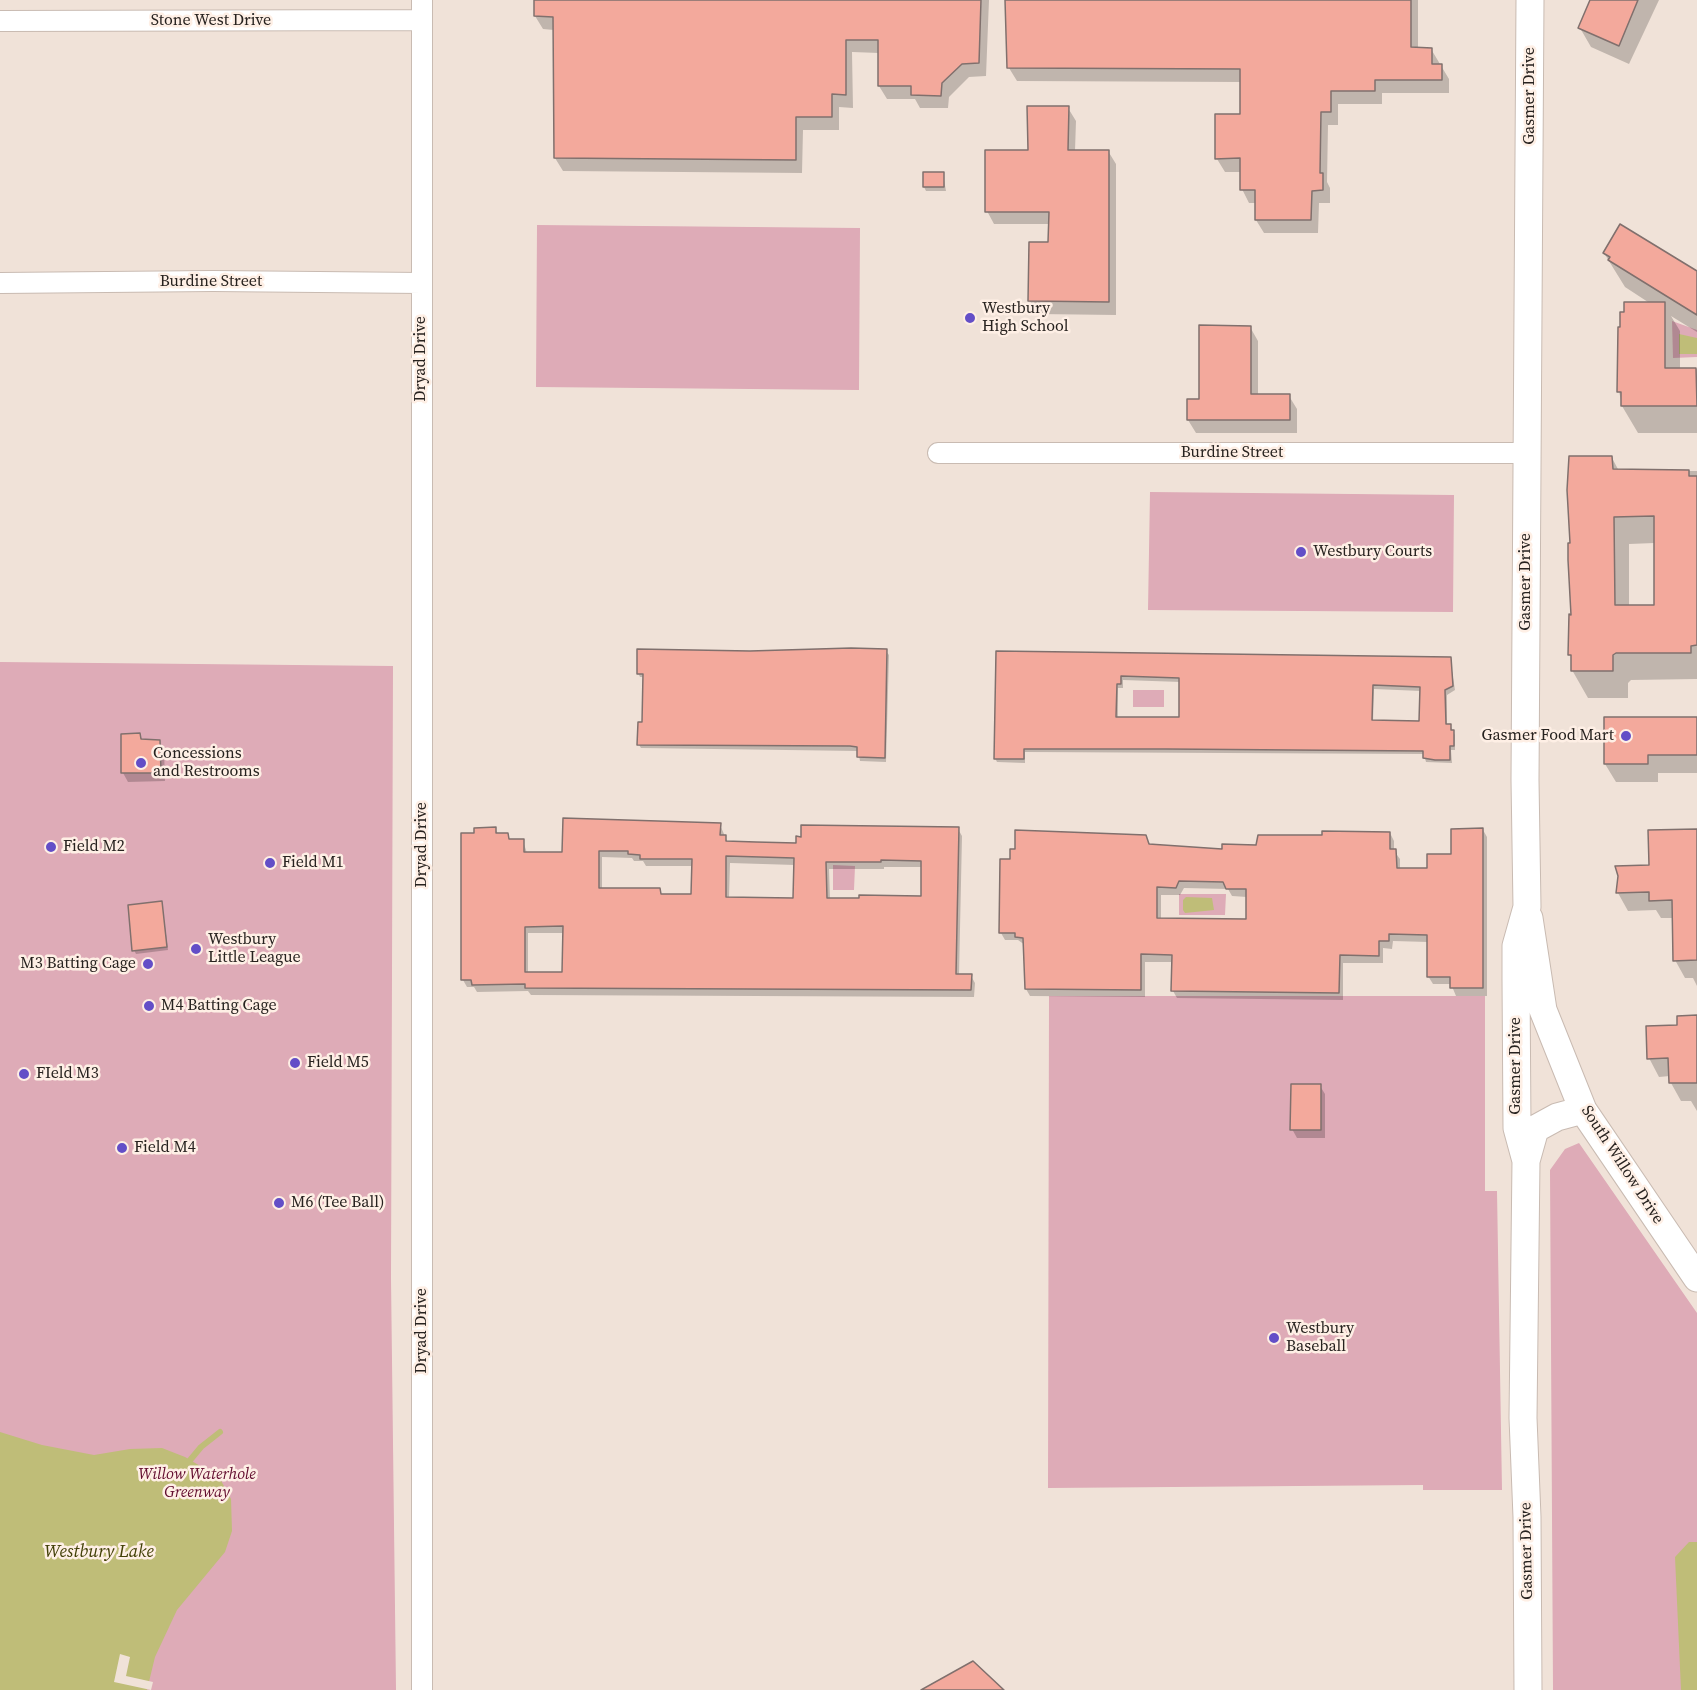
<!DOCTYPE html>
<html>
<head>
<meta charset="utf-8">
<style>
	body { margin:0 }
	canvas { display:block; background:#f0e2d8 }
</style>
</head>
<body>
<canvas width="1697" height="1690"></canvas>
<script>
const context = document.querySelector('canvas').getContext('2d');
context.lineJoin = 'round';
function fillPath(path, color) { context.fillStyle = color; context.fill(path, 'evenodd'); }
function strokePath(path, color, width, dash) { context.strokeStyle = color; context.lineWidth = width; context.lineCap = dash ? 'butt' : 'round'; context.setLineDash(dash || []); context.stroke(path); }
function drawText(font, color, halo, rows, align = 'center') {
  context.font = font + ' "Source Serif 4",serif'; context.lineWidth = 5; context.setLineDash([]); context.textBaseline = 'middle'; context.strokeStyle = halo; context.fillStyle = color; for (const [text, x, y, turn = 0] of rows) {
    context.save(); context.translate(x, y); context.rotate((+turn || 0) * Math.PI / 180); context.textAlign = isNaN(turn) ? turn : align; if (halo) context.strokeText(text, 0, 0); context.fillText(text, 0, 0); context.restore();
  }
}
fillPath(new Path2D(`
	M537,225L860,228L859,390L536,387Z
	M1672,321L1697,330V357L1673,358Z
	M1150,492L1454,495L1453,612L1148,610Z
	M0,662L393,666L391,1278L396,1690H0Z
	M1133,690H1164V707H1133Z
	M833,865L855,866L854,890H833Z
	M1179,894H1226L1225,915H1179Z
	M1049,996H1485V1191H1497L1502,1490H1423V1485L1048,1488Z
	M1579,1143L1697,1313V1690H1553L1550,1170L1565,1149Z`), '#deabb7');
fillPath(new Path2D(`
	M1679,334L1697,338V354H1679Z
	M1186,897L1212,898L1214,910L1185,913L1183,910V900Z
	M0,1432L42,1445L94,1455L130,1449L162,1448L185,1457L219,1477L231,1499L232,1531L225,1552L177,1610L155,1657L147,1690H0Z
	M1689,1542H1697V1690H1681L1675,1557Z`), '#bfbd78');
fillPath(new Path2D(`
	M120,1654L130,1657L126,1676L153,1682L151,1690L114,1682Z`), '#f0e2d8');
fillPath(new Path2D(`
	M535,0H989L986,76L969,77L949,97L948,108H920L915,99H887L879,86V53L852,52L853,108L839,107V130H803L802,173L563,171L555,158L554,30L543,29L535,16Z
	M1007,0H1418V49H1431L1449,79V93H1382V104H1338V125H1328L1327,182L1330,188V203H1319L1318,233H1264L1256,220L1257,203H1249L1242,189V172H1225L1217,159L1216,115H1241V82L1017,81L1009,68Z
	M1591,0H1659L1629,64L1591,47L1580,28Z
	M1068,108L1076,121L1075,151H1108L1116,164V315L1037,314L1030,301L1031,244L1049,243L1050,224H994L987,211L1029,151Z
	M943,174L946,191H926L924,187Z
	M1604,253L1697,273V332L1671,316L1680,331V369H1697V433H1638L1622,406L1619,391L1651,304L1625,287Z
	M1250,327L1258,341V396H1289L1297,409V433H1196L1188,420Z
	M1612,458L1619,471H1697V679L1631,680L1628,683V698H1588L1572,670L1570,640L1572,589ZM1655,543V607H1629V544Z
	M638,651H886L889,655L886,762L860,761L858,751L641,748L639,745L644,724L645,677H640L638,673Z
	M997,652L1450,659L1455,690L1447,695V726L1450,725L1455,735V750H1451L1452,763L1426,762L1424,754L1025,752V763L997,762L995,758ZM1123,680L1181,682V718H1118V688H1123ZM1374,689L1421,691L1420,723L1373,722Z
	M1697,718V773H1658V782H1616L1605,764Z
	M139,735L143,740L159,741L164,750L165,781L128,782L123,773Z
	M720,825L728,843L797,844L958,829L962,836L959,976H971L975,983L974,997L531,995L528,991L477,992L474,987H467L463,980L475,835L495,829L499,835H507L511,841H523L527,853L564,854ZM602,857L632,858L634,861H643L646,866H693V896H663L659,890H602ZM730,863L795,865V899L729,898ZM884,867H923L922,897L830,900L829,869H884ZM528,933H564V973H528Z
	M1483,830L1487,837V996H1456L1451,984H1433L1428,976V942L1393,941L1392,949L1383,948V963H1343V1000L1177,998L1173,991V962H1145V997L1030,996L1026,989L1025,945L1018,940H1005L1001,933L1012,860L1145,836L1150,844L1223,850L1390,833L1394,841V851L1400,859V869L1429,870L1452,855ZM1184,888L1228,889L1232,896L1247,897V921L1161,920V895H1180Z
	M1697,830V986L1693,978H1685L1675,960L1674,918H1661L1656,910L1628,911L1618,893L1620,876L1650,866Z
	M162,903L168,950L136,954L134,950Z
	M1697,1016V1111L1691,1101H1681L1671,1083L1670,1076L1659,1077L1649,1058L1679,1026Z
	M1320,1086L1325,1094V1138H1297L1292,1129Z`), '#0003');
strokePath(new Path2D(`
	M186,1465L201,1447L220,1432`), '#bfbd78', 6);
const building = new Path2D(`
	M534,0H981L979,63L962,64L942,83L941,96L911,95V86H878V40H846V95L832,94V117H796V160L554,158L553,17L534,16Z
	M1005,0H1411V47L1432,48V64H1442V80H1375V91H1331V112H1321L1320,173H1323V190L1312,191L1311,220H1255V190H1240V158L1215,159V114H1240V69L1007,68Z
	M1590,0H1638L1619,46L1578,28Z
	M1027,106H1069L1068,150H1109V302L1028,301L1029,242H1048L1049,212H985V150H1028Z
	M923,172H944V187H923Z
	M1620,224L1697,271V315L1608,260L1610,257L1603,253Z
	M1624,302H1665V368H1696L1697,406H1621V392H1617L1618,327H1620V312H1624Z
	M1199,325L1251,326V394H1290V420H1187V399H1199Z
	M1569,456H1612L1613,469L1689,470V476H1697V645L1691,646V653H1616L1613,655V671H1571V655H1568L1569,614L1571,615L1568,560V543H1570L1567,490ZM1654,516V605H1615L1614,517Z
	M851,648L887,649L885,758L857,757V747L850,746L637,745L638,722H642L643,674H637V649L750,651Z
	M996,651L1451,657L1453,686L1445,690L1446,724H1451V730H1454V746H1450V760H1435L1423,758V751L1166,749H1024V759H994ZM1121,676L1179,678V717H1116L1117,684H1121ZM1373,685L1420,687L1419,721L1372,720Z
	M1604,717H1697V755H1648V764H1604Z
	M140,733L141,739L160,740L161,773H121V734Z
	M563,818L721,823L720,835H726V841L756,842L796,843V836L801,837V825L959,827L956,974H972L971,990L525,988V984L472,985L471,980H461V833H474V828L496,827V833H508L509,839H524V852H562ZM599,851H628V854L640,855V859H692L691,894H661L660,888H599ZM726,856L794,858L793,898L726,897ZM881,860L921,861V896L859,895V898H827L826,862H881ZM563,926L562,972H525V927Z
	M1483,828V988H1450V977H1427V935L1389,934V941H1379V956L1340,955L1339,993L1171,991L1172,955L1141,954V990L1025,989L1023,938L1015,937V933H999L1000,859H1010V849H1015V830L1146,835L1149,844L1222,849V844L1256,845L1258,835H1322V831L1390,832V849H1396L1397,868H1427V854H1451V829ZM1179,881L1223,882L1226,889H1246V919L1157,918V887L1176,888Z
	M1697,829V960L1673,961L1672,900L1649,901V892L1616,893L1618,876L1615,866L1649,865L1648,830Z
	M162,901L167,947L132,951L128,905Z
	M1697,1015V1083H1669L1668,1058L1647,1059L1646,1026L1677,1025V1016Z
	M1291,1084H1321V1130H1290Z
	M973,1661L1004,1690H921Z`);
fillPath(building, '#f3a99c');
strokePath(building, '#80706d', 1.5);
const street = new Path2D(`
	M422,0V1690
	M0,21L421,20
	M0,283L213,281L422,283
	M938,453H1527`);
const secondary = new Path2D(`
	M1529,918L1543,1010L1583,1110L1697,1278
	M1526,1161L1517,1128L1516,979V946L1527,907L1525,780L1530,0
	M1528,1690L1527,1517L1523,1418L1526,1161L1535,1129L1557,1117L1583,1110`);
strokePath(street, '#c9bbb2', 22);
strokePath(secondary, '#c9bbb2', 29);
strokePath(street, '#fff', 20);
strokePath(secondary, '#fff', 27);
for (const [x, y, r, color] of [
	[970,318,6,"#634ec7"],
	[1301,552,6,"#634ec7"],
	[1626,736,6,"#634ec7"],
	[141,763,6,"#634ec7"],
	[51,847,6,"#634ec7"],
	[270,863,6,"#634ec7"],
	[196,949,6,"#634ec7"],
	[148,964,6,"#634ec7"],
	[149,1006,6,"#634ec7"],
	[295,1063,6,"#634ec7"],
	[24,1074,6,"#634ec7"],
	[122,1148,6,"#634ec7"],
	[279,1203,6,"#634ec7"],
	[1274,1338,6,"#634ec7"]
]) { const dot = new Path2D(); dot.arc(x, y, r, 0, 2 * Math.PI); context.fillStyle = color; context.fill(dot); strokePath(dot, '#feefe5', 2); }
drawText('16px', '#27221f', '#feefe5', [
	["Stone West Drive",211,21],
	["Gasmer Drive",1530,96,-90],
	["Burdine Street",211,282],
	["Dryad Drive",421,359,-90],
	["Burdine Street",1232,453],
	["Gasmer Drive",1526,582,-90],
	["Dryad Drive",422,845,-90],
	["Gasmer Drive",1516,1066,-90],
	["South Willow Drive",1622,1165,57],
	["Dryad Drive",422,1331,-90],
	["Gasmer Drive",1527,1551,-91]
]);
drawText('16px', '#27221f', '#feefe5', [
	["Westbury",982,309],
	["High School",982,327],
	["Westbury Courts",1313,552],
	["Gasmer Food Mart",1614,736,"right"],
	["Concessions",153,754],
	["and Restrooms",153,772],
	["Field M2",63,847],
	["Field M1",282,863],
	["Westbury",208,940],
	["Little League",208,958],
	["M3 Batting Cage",136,964,"right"],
	["M4 Batting Cage",161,1006],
	["Field M5",307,1063],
	["FIeld M3",36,1074],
	["Field M4",134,1148],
	["M6 (Tee Ball)",291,1203],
	["Westbury",1286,1329],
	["Baseball",1286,1347]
], 'left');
drawText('italic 16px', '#630d2f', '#feefe5', [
	["Willow Waterhole",197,1475],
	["Greenway",197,1493]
]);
drawText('italic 18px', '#413f06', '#feefe5', [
	["Westbury Lake",99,1552]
]);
</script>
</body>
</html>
